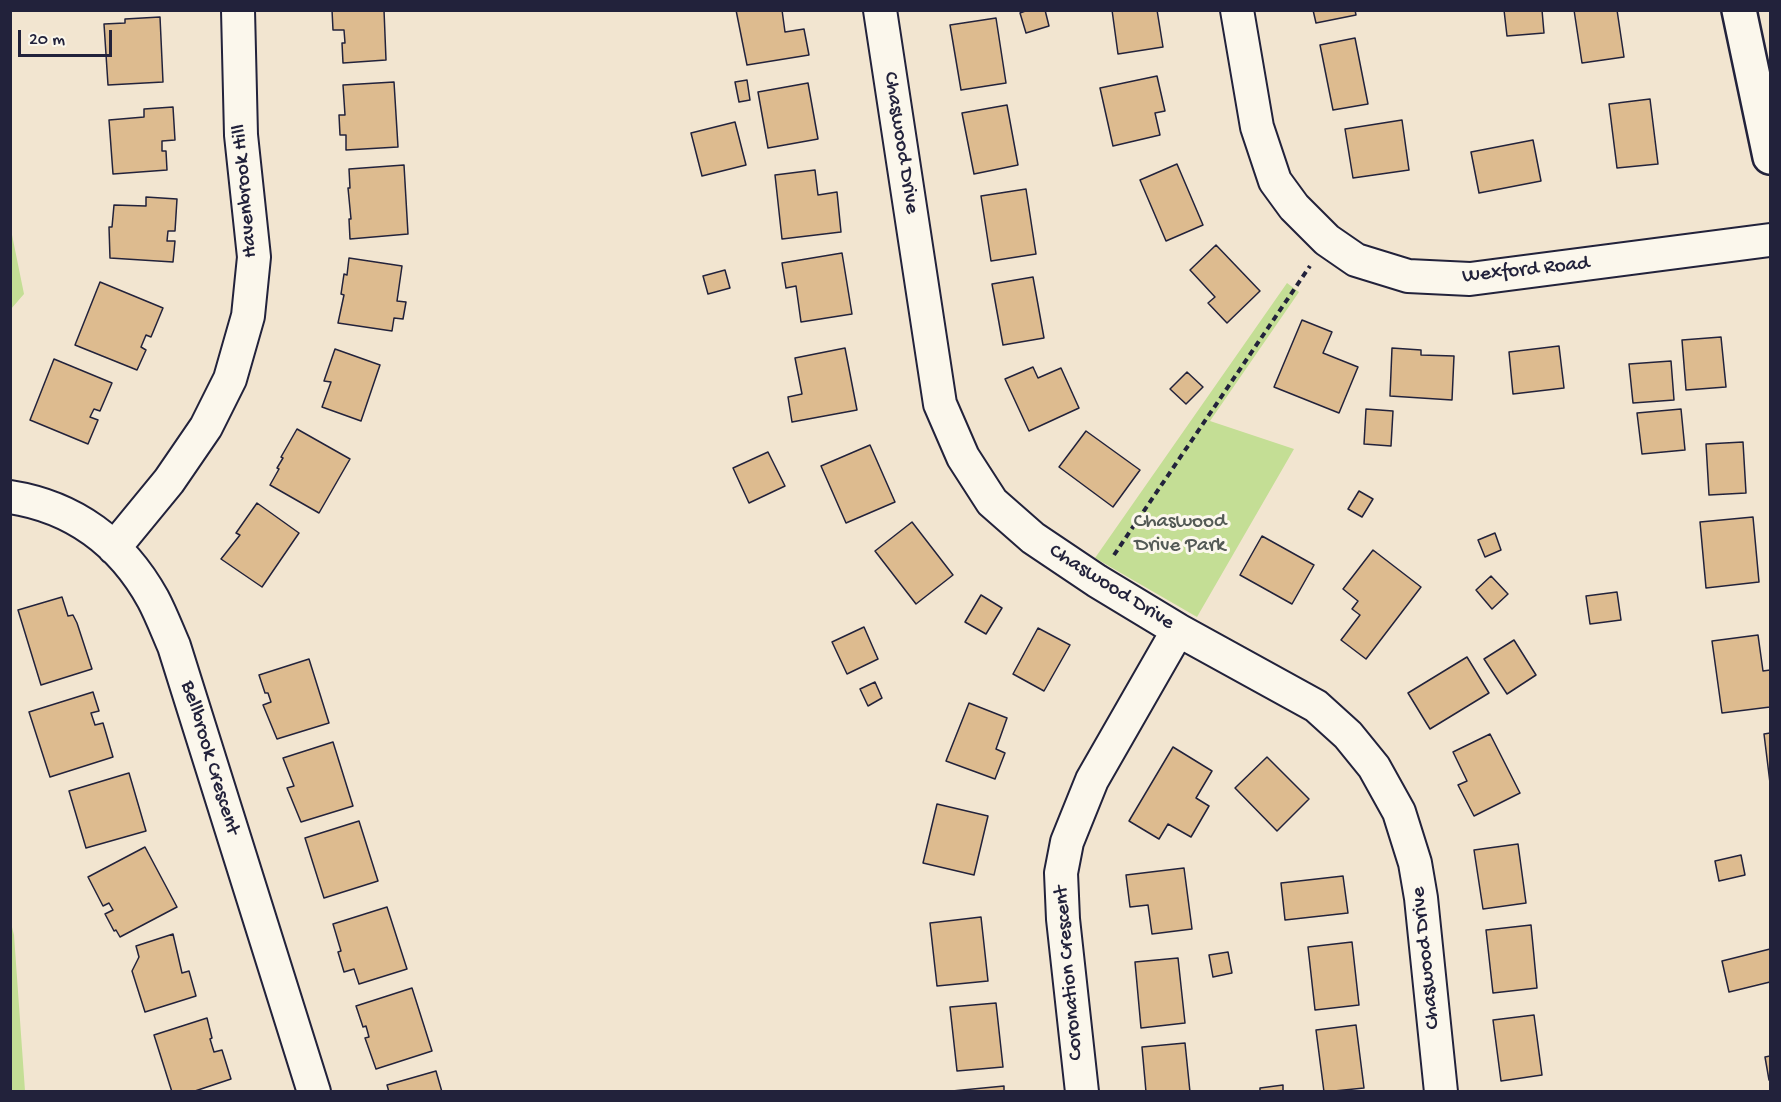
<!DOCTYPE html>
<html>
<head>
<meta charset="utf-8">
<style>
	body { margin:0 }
	#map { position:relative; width:1781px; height:1102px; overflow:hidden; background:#f2e5d0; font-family:"Gochi Hand",sans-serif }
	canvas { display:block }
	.frame { position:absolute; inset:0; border:12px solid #22223b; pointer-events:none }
	.scale { position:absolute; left:18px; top:30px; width:94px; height:27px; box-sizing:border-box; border:3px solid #22223b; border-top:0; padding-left:8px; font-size:18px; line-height:21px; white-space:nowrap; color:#22223b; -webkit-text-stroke:4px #fbf7ec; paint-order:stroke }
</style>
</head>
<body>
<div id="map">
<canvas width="1781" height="1102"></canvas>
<div class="frame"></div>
<div class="scale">20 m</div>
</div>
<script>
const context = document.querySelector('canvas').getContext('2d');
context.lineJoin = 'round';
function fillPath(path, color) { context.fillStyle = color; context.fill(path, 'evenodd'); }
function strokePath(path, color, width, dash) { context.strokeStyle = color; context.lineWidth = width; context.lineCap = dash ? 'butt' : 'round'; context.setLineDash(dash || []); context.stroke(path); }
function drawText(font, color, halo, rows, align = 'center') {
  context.font = font + ' "Gochi Hand",sans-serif'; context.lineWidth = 6; context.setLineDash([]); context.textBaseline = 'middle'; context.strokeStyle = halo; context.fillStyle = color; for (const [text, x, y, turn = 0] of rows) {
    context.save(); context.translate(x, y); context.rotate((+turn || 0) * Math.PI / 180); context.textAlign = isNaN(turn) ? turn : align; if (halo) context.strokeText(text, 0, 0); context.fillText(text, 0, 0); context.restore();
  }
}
fillPath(new Path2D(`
	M10,225L24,294L11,309H10Z
	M1287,283L1299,292L1210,421L1294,449L1197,617L1095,558Z
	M11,923L14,935L25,1091H11Z`), '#c4de95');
const building = new Path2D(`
	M332,10H384L386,60L343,63L342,43H345L344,30H333Z
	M736,10H782L785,32L804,29L809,55L747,65Z
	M1028,10H1045L1049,26L1026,33L1020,13Z
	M1112,10H1157L1163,47L1118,54Z
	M1313,10H1355L1356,15L1316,23Z
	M1504,10H1542L1544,33L1507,36Z
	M1574,10H1617L1624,57L1582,63Z
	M160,17L163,82L108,85L104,24L125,23V19Z
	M996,18L1006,83L961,90L950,25Z
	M1355,38L1368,104L1333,110L1320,45Z
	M1157,76L1165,111L1155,113L1160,135L1113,146L1100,88Z
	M747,80L750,100L739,102L735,82Z
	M394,82L398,147L346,150V135H340L339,115H345L343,85Z
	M808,83L818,139L768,148L758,92Z
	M1650,99L1658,164L1617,168L1609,104Z
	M1007,105L1018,165L974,174L962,113Z
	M173,107L175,140L162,141V151H166L167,170L113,174L109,120L144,117V109Z
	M1402,120L1409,170L1353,178L1345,129Z
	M735,122L746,165L702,176L691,133Z
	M1533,140L1541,181L1479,193L1471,152Z
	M1177,164L1203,225L1166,241L1140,180Z
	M404,165L408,234L350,239L349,219H351L348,188H350L349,169Z
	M815,170L818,195L837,192L841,232L782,239L775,175Z
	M1026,189L1036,254L991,261L981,196Z
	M146,197L177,199L175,231H168L167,241H175L173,262L110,258L109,227H112L114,205L146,206Z
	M1216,245L1260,291L1227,323L1208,303L1215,297L1190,270Z
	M842,253L852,314L801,322L796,286L786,288L782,263Z
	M349,258L402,266L397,301L406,302L403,319L394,318L392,331L338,323L344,295L341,294L344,274L347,275Z
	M725,270L730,288L708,294L703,276Z
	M1033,277L1044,338L1003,345L992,284Z
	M100,282L163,308L151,337L146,335L141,347L146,350L137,370L75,345Z
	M1302,320L1332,332L1323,353L1358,367L1339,413L1274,387Z
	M1721,337L1726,387L1686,390L1682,340Z
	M1559,346L1564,388L1513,394L1509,352Z
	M845,348L857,410L792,422L788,397L802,394L795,358Z
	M1392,348L1421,350V355L1454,356L1452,400L1390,396Z
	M335,349L380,365L361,421L322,407L331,382L324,381Z
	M54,359L112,383L100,411L94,409L90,417L98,420L88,444L30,420Z
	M1671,361L1674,400L1633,403L1629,364Z
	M1033,367L1038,378L1061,368L1079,408L1029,431L1005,379Z
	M1187,372L1203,387L1186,404L1170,389Z
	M1366,409L1393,411L1391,446L1364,444Z
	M1681,409L1685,450L1642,454L1637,413Z
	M297,429L350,459L319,513L270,485L279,469L277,468L283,458L281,457Z
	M1086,431L1140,470L1113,507L1059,467Z
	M1743,442L1746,493L1709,495L1706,444Z
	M870,445L895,502L846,523L821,466Z
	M768,452L785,486L749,503L733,468Z
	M1359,491L1373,499L1362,517L1348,509Z
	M257,503L299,533L262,587L221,559L240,535L236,533Z
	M1753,517L1759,582L1706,588L1700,522Z
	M912,522L953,575L916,604L875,551Z
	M1495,533L1501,550L1485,557L1478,540Z
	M1262,536L1314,565L1292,604L1240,575Z
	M1373,550L1421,587L1366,659L1341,640L1360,615L1352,609L1358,601L1343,589Z
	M1491,576L1508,594L1492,609L1476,590Z
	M1617,592L1621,620L1590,624L1586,596Z
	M981,595L1002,608L986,634L965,622Z
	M62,597L68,616L73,615L77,623L92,669L41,685L18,610Z
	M864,627L878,659L847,674L832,642Z
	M1038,628L1070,645L1044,691L1013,674Z
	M1758,635L1763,671L1770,670V707L1722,713L1712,641Z
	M1514,640L1536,675L1507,694L1484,659Z
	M1467,657L1489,693L1430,729L1408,693Z
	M309,659L329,723L277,739L263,705L271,702L268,693H265L259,675Z
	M875,682L882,698L868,706L860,689Z
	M93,692L99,711L91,713L95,725L103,723L113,757L50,777L29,712Z
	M969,703L1007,718L996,749L1005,753L995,779L946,761Z
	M1770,733V783L1764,734Z
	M1490,734L1520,793L1474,816L1458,785L1467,781L1453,752Z
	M333,742L353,806L301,822L287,788L294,786L283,758Z
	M1173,747L1212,771L1196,798L1209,806L1191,837L1168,824L1159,839L1129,821Z
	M1267,757L1309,799L1277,831L1235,788Z
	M129,773L146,831L86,848L69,791Z
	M937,804L988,816L974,875L923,863Z
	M359,821L378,881L324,898L305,838Z
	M1518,844L1526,903L1483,909L1474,850Z
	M145,847L177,907L120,937L116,930L114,931L105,914L113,910L109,903L103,906L88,877Z
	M1741,855L1745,875L1719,881L1715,861Z
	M1184,868L1192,929L1152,934L1148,905L1130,907L1126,875Z
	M1343,876L1348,913L1285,920L1281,883Z
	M387,907L407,969L359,984L354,969L344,972L338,952L341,951L333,924Z
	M981,917L988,981L937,986L930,923Z
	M1531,925L1537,988L1493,993L1486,930Z
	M173,934L182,973L189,971L196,996L145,1012L132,971L139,957L136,946Z
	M1352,942L1359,1005L1315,1010L1308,947Z
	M1770,949V982L1729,992L1722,961Z
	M1228,952L1232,973L1213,977L1209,955Z
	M1178,958L1185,1023L1141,1028L1135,962Z
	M412,988L432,1051L376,1069L365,1038L369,1037L366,1026L363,1027L356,1006Z
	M996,1003L1003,1067L957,1071L950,1007Z
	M1534,1015L1542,1075L1501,1081L1493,1020Z
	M207,1018L212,1038L210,1039L214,1052L222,1050L231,1079L192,1092H172L154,1035Z
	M1356,1025L1364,1088L1324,1092L1316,1030Z
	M1185,1043L1190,1092H1146L1142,1047Z
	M1770,1056V1080H1769L1765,1057Z
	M436,1071L442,1092H389L387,1085Z
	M1283,1085V1092H1260V1088Z
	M1004,1086V1092H952V1091Z`);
fillPath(building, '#ddbb8f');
strokePath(building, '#22223b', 1.5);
const street = new Path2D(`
	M880,10L940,404L963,457L992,502L1033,538L1097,581L1178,630L1316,706L1348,735L1374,767L1399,812L1415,863L1421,898L1441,1092
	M1237,10L1257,127L1275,181L1294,207L1327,240L1356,260L1408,276L1470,279L1770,240
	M10,497C74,507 122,543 153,599C161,614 167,630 174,646L314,1092
	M114,548L169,481L206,427L230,379L248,316L254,257L241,135L238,10
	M1082,1092L1063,919L1061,873L1067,842L1092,780L1178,630`);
const secondary = new Path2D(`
	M1739,10L1770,157`);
strokePath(street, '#22223b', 36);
strokePath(secondary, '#22223b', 38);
strokePath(new Path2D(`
	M1114,555L1310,266`), '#22223b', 4, [6, 4.5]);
strokePath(street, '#fbf7ec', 32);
strokePath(secondary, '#fbf7ec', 33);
drawText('21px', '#22223b', '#fbf7ec', [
	["Chaswood Drive",900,143,81],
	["Havenbrook Hill",246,191,-95],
	["Wexford Road",1526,271,-6],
	["Chaswood Drive",1111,588,32],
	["Bellbrook Crescent",209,758,73],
	["Chaswood Drive",1427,958,-96],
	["Coronation Crescent",1070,973,-95]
]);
drawText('21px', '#535a56', '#fbf7ec', [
	["Chaswood",1180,523],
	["Drive Park",1180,547]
]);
</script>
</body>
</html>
